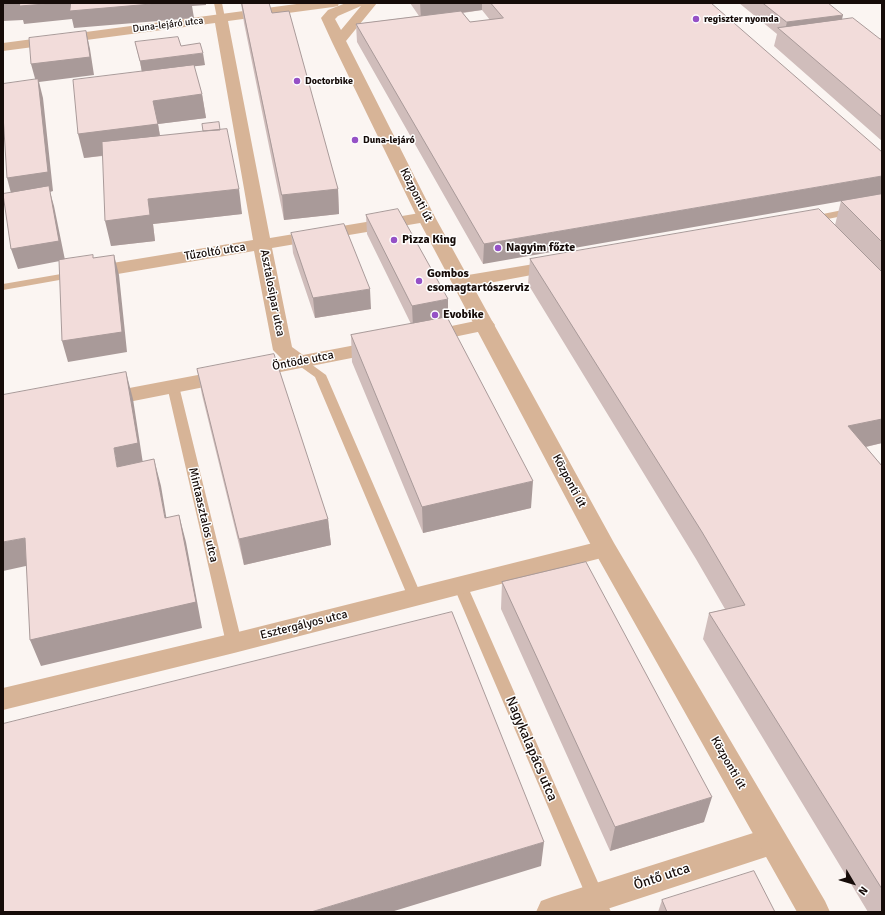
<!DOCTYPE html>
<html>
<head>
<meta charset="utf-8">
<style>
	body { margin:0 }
	#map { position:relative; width:885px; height:915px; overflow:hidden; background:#fbf5f2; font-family:Signika,sans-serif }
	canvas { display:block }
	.frame { position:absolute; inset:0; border:4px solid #160c09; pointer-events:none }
	.north { position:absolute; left:833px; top:863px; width:40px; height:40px; -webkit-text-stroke:3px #fff; paint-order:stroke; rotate:128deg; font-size:11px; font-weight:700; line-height:16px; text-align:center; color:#160c09 }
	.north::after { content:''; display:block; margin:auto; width:14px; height:18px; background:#160c09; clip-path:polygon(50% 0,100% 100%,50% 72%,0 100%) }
</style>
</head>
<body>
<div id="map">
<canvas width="885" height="915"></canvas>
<div class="frame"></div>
<div class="north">N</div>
</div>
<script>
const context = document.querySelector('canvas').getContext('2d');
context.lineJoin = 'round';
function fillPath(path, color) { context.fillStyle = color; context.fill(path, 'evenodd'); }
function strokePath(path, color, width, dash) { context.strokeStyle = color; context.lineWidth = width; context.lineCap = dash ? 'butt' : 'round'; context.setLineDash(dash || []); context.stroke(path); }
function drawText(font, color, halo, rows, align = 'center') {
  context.font = font + ' Signika,sans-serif'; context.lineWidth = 3; context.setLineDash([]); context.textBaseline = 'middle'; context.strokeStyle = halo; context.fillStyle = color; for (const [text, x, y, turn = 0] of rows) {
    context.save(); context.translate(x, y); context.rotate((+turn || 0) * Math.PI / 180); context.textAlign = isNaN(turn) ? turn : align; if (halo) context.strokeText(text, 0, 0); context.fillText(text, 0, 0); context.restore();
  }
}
fillPath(new Path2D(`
	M214,3H222L225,18L224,20H221L217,18Z
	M882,202V208L813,222L808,219L813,216Z
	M61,274L65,275L66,277L65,279L3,290V284Z
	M300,358L304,359L326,375L422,597L420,601L415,603L410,601L408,597L315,377L294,362L296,359Z
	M173,382L177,383L179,386L242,643L239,647L234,649L229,647L226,643L167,386L169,383Z
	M460,579L465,581L467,585L611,912H593L453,585L455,581Z`), '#d7b497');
fillPath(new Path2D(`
	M304,3H339L338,6L333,7L228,21L270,238L426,212L432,213L435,217L432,221L426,222L272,248L292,347L303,355L382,340L389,342L392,346L389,350L382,352L103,407L96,405L93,400L96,395L103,393L282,359L273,350L254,251L88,279L82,277L79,273L82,269L88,267L253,240L215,23L3,51V43Z
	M558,260L564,261L567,265L564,269L462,288L455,286L453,282L455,278L462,276Z
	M485,319L492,321L495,325L492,329L425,343L418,341L415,337L418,333Z
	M605,540L613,543L617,549L613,555L234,653L3,710V688L234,633Z
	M772,827L782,831L787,841L782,851L772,855L598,912H536L541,901L552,897Z`), '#d7b497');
fillPath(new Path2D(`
	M346,3H363V4L364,3H377L346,41L435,217L614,543L825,901L830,912H797L593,549L417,217L332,42L321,18L328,10ZM361,6L341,30L335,19L338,16Z`), '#d7b497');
fillPath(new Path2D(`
	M241,3L272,13L338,189L339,214L284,220L244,23Z
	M410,3H711L483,264L357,42L356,24L419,16ZM482,10L490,20L470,22L463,13Z
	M739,3H828L842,20L880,39H882V141L774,46L777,34Z
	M135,42L181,46L205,65L194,66L202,94L206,118L158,124L160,136L220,130L242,214L153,224L155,241L111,246L103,156L84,158L142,71Z
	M882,194V443L866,447L882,466V912H868L703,639L709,613L725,609L696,559L528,284L530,259L835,225L841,201Z
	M366,215L448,319L531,508L423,533L352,362L351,335L411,324L367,234Z
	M291,233L371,309L315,318L293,253Z
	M197,369L328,519L331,545L244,565L202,395Z
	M502,582L704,822L610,851L501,609Z
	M662,900L775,912H658Z`), '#d0bdbb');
fillPath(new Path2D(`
	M13,3H206V5L192,6L194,18L74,28L72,19L24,24L23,20L3,21V4Z
	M420,3H482V10L421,18Z
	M843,15L839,32L784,34L787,22Z
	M86,31L90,49L94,75L39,82L43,98L53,191L50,192L54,206L65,260L18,269L11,249L12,197L7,178L36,82L31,64Z
	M203,53L205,65L142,73L140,61Z
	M202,94L206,118L158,124L162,148L84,158L78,134L153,101Z
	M882,176V194L483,264L484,244Z
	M239,189L242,214L153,224L155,241L111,246L105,221L148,199Z
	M338,189L339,214L284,220L282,195Z
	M114,255L119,275L127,352L68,362L62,341Z
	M370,289L371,309L315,318L313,298Z
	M448,299V320L413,327L412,306Z
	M126,372L133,399L144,470L117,467L114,448Z
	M882,419V443L839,453L848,426Z
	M154,459L161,486L171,545L165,518Z
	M533,481L531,508L423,533L422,507Z
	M179,515L186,542L202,628L41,666L30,640Z
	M328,519L331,545L244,565L239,539Z
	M25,538L35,564L3,571V542Z
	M712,797L704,822L610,851L615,827Z
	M544,842L541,866L391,912H311Z`), '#a99a99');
const building = new Path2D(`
	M20,3H58L20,6Z
	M71,3H163L70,11Z
	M242,3H269L272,13L289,11L338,189L282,195Z
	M491,3H711L882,152V176L484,244L356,24L461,11L470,22L503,18Z
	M763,3H828L843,15L787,22Z
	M853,18L880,39H882V117L778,28Z
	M86,31L90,57L31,64L29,38Z
	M178,37L181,46L200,43L203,53L140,61L135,42Z
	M194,65L202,94L153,101L158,124L78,134L73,80Z
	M38,79L48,172L7,178L3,115V84Z
	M219,122L220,130L203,131L202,124Z
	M227,129L239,189L148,199L150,215L105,221L102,142Z
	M49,186L59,241L11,249L3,194Z
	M882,194V242L841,201Z
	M398,209L448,299L412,306L366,215Z
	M819,209L882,272V419L848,426L882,466V889L709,613L745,605L702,532L530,259Z
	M344,224L370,289L313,298L291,233Z
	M93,255V258L114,255L122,332L62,341L59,260Z
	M447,317L533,481L422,507L351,335Z
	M274,354L328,519L239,539L197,369Z
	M126,372L138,443L114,448L117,467L154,459L165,518L179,515L196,602L30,640L25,538L3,542V395Z
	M586,562L712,797L615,827L502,582Z
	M452,612L544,842L311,912H3V724Z
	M754,871L775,912H667L662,900Z`);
fillPath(building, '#f2dcda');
strokePath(building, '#a99a99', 1);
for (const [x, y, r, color] of [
	[696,19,4,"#9551c6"],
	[297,81,4,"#9551c6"],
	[355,140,4,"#9551c6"],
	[394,240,4,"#9551c6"],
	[498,248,4,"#9551c6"],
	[419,281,4,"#9551c6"],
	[435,315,4,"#9551c6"]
]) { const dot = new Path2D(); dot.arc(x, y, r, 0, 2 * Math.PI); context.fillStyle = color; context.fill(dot); strokePath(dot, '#fff', 1.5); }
drawText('bold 10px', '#160c09', '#fff', [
	["regiszter nyomda",704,19],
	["Doctorbike",305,81],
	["Duna-lejáró",363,140]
], 'left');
drawText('10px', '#160c09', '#fff', [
	["Duna-lejáró utca",168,25,-7]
]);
drawText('12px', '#160c09', '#fff', [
	["Központi út",416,195,63],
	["Tűzoltó utca",215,252,-9],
	["Asztalosipar utca",272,293,79],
	["Öntöde utca",303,361,-11],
	["Központi út",569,481,62],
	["Mintaasztalos utca",203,515,77],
	["Esztergályos utca",304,625,-14],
	["Központi út",728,763,60]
]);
drawText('bold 12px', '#160c09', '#fff', [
	["Pizza King",402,240],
	["Nagyim főzte",506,248],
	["Gombos",427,274],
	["csomagtartószerviz",427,288],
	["Evobike",443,315]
], 'left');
drawText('14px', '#160c09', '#fff', [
	["Nagykalapács utca",531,749,67],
	["Öntő utca",662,877,-18]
]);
</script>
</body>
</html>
